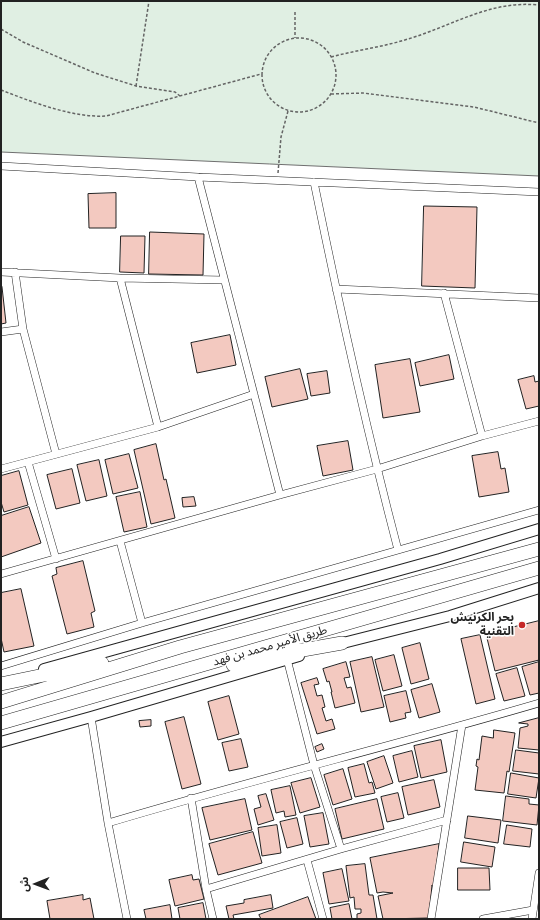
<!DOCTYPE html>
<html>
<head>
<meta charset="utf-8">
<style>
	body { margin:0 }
	#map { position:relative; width:540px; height:920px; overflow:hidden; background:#fff; font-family:"PT Sans Narrow","Noto Sans Arabic",sans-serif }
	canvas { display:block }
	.frame { position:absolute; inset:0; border:2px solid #222; pointer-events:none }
	.north { position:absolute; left:16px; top:864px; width:40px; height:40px; -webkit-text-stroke:3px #fff; paint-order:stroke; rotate:269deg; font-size:11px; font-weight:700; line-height:16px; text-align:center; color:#222 }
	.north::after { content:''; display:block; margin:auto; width:14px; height:18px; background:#222; clip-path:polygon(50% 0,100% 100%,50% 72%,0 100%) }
</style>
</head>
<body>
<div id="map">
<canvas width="540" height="920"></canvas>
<div class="frame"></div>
<div class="north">ش</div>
</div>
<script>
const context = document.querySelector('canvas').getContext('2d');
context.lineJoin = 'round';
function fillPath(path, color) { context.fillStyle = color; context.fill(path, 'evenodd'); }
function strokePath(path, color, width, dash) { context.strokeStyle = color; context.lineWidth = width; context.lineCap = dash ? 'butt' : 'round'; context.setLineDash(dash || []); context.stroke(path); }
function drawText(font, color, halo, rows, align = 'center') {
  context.font = font + ' "PT Sans Narrow","Noto Sans Arabic",sans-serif'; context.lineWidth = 3; context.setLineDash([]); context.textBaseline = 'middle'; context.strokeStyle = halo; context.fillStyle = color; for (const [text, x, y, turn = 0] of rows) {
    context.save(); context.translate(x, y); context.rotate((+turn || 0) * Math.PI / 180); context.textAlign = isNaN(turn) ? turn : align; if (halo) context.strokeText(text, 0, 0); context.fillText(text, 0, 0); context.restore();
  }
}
const green = new Path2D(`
	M1,1H539V176L1,152Z`);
fillPath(green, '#e0efe3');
strokePath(green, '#6f6f6f', 1);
const building = new Path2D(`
	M116,193V228H89L88,194Z
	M424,206L477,207L475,288L422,286Z
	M150,232L204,234L203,275L149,274Z
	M121,236H145L144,273L120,272Z
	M2,287L6,323L1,324V288Z
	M230,335L236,365L197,373L191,343Z
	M449,355L454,379L420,386L415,363Z
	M410,359L420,412L383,418L375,365Z
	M300,369L308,399L272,407L265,377Z
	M327,371L330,393L311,396L307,374Z
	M534,376L535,382L539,381V406L526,409L518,380Z
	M348,441L353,470L323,476L317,446Z
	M156,444L164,480L166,479L175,518L151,524L134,450Z
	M498,452L501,469L505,468L509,492L479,497L472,456Z
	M129,454L138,488L113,494L105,460Z
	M99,460L107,496L86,501L77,465Z
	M72,469L80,503L56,509L47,475Z
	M19,471L28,505L4,512L1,502V476Z
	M140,492L147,527L124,532L116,497Z
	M194,497L196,506L183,507L182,498Z
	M29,507L41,543L1,557V516Z
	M83,561L95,611L91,613L94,627L67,634L52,576L57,574L56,568Z
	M21,589L34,646L4,652L1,638V593Z
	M539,621V660L495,671L486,634Z
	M480,635L495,699L476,704L461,639Z
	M420,643L429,679L411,684L402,648Z
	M394,655L402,686L383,691L375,660Z
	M372,657L384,707L361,712L350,662Z
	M346,662L350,677L344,678L347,688L351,687L355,703L335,708L331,692H332L329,681L327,682L323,669Z
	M539,662V693L530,695L522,667Z
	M517,668L525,696L504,701L496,674Z
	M317,678L319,684L314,685L317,696L322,695L325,707L322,708L326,721L332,719L335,729L317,734L301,683Z
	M432,684L440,712L419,718L411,690Z
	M406,691L411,712L405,713L406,718L390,722L384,696Z
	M229,696L239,734L218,740L208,702Z
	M184,717L201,784L182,789L165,722Z
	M539,718V750L518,748L520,728L528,726V724L519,723Z
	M151,720V726L140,727L139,721Z
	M494,730L515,733L509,772L507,771L504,793L475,790L478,767L476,766L477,759L479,760L482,736L493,738Z
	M241,739L248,767L229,771L222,743Z
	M441,740L447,772L421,778L414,746Z
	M322,744L324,749L317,752L315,747Z
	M516,750L539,753V774L513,771Z
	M412,751L418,777L399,782L393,756Z
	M384,756L393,783L376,789L367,762Z
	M364,764L369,783L372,782L375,793L355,797L348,768Z
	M343,769L352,799L333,805L324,775Z
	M511,773L539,778L536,798L508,794Z
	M311,778L320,807L300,813L291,783Z
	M434,780L440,807L408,815L402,787Z
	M290,786L296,815L285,817L284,811L276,813L271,790Z
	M398,793L404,818L387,822L381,797Z
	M266,794L274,820L258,825L254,809L261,807L258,796Z
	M506,796L529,799V804L539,805L537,825L503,821Z
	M245,799L252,830L210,840L202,808Z
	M377,799L384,829L342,839L335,809Z
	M323,813L329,844L310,847L304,816Z
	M468,816L501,820L498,843L465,838Z
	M297,818L303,844L287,848L280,822Z
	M277,825L281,853L262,856L258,828Z
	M507,825L532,829L530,847L504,844Z
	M253,832L262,863L218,875L209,844Z
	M464,842L495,847L492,867L461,862Z
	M439,844L434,892L432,885L429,918L383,919L378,896L393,893L383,892L377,893L370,858Z
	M365,864L369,895H373L377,919H357V914L361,913V909H355L354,897L350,898L346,866Z
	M458,868H489L490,890H458Z
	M342,869L349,901L329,904L323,873Z
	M192,875L193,880L199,879L204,899L175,906L169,880Z
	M83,895V900L90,898L94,919H50L47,901Z
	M271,895L273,908L233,915L234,919H229L226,906L244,903V900Z
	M308,897L316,919H261L259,915Z
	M203,903L206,919H180L178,908Z
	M349,904L352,919H332L330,908Z
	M170,905L172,919H146L144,910Z`);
fillPath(building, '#f3c9c0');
strokePath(building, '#222', 1);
const street = new Path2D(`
	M1,166L198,177L539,192
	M198,177L280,495
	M314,182C339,305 366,428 398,550
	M1,272L120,278L224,280
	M15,272L23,329L56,454
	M120,278L158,427
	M336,289L539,298
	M444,293L482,436
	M1,332L23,329
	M28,462L56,559
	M1,469L158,427L254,394
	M120,541L142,623
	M1,574L280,495L377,469L482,436L539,421
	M287,659L314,765L341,849
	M1,666L142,623L539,510
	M91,717L108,823L127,919
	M191,798L206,889L213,919
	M108,823C251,780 396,745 539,703
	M307,860L323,919
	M206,889L341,849L447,820
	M431,919L462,725
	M483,919L533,910
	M532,919L539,873`);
const secondary = new Path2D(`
	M335,645L450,616L539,588
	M44,669L440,559L539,529
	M1,742L91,717L299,656`);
const highway = new Path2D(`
	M233,665L269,656L342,643
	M1,684L102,663
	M1,702L180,647L539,549
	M1,723L539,568`);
strokePath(street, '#222', 8);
strokePath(secondary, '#222', 12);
strokePath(highway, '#222', 14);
strokePath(new Path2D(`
	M295,12V38
	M1,29L23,42L95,73L136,86L175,92L180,96
	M262 75a37 37 0 1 1 74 0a37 37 0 1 1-74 0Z
	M331,57C357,50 383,47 408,39C452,26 490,0 539,5
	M136,86L149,1
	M1,90C32,102 73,118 106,116L261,74
	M331,94L363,93L474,107L539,123
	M278,173L281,137L288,111`), '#646464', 1.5, [3, 2]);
strokePath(street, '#fff', 7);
strokePath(secondary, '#fff', 10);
strokePath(highway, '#fff', 13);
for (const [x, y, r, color] of [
	[522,625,4,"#c62828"]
]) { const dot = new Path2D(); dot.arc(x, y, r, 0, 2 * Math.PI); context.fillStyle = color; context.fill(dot); strokePath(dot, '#fff', 1.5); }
drawText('bold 12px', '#222', '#fff', [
	["بحر الكرنيش",514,618],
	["التقنية",514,632]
], 'right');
drawText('12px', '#222', '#fff', [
	["طريق الأمير محمد بن فهد",270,646,-16]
]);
</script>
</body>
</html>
